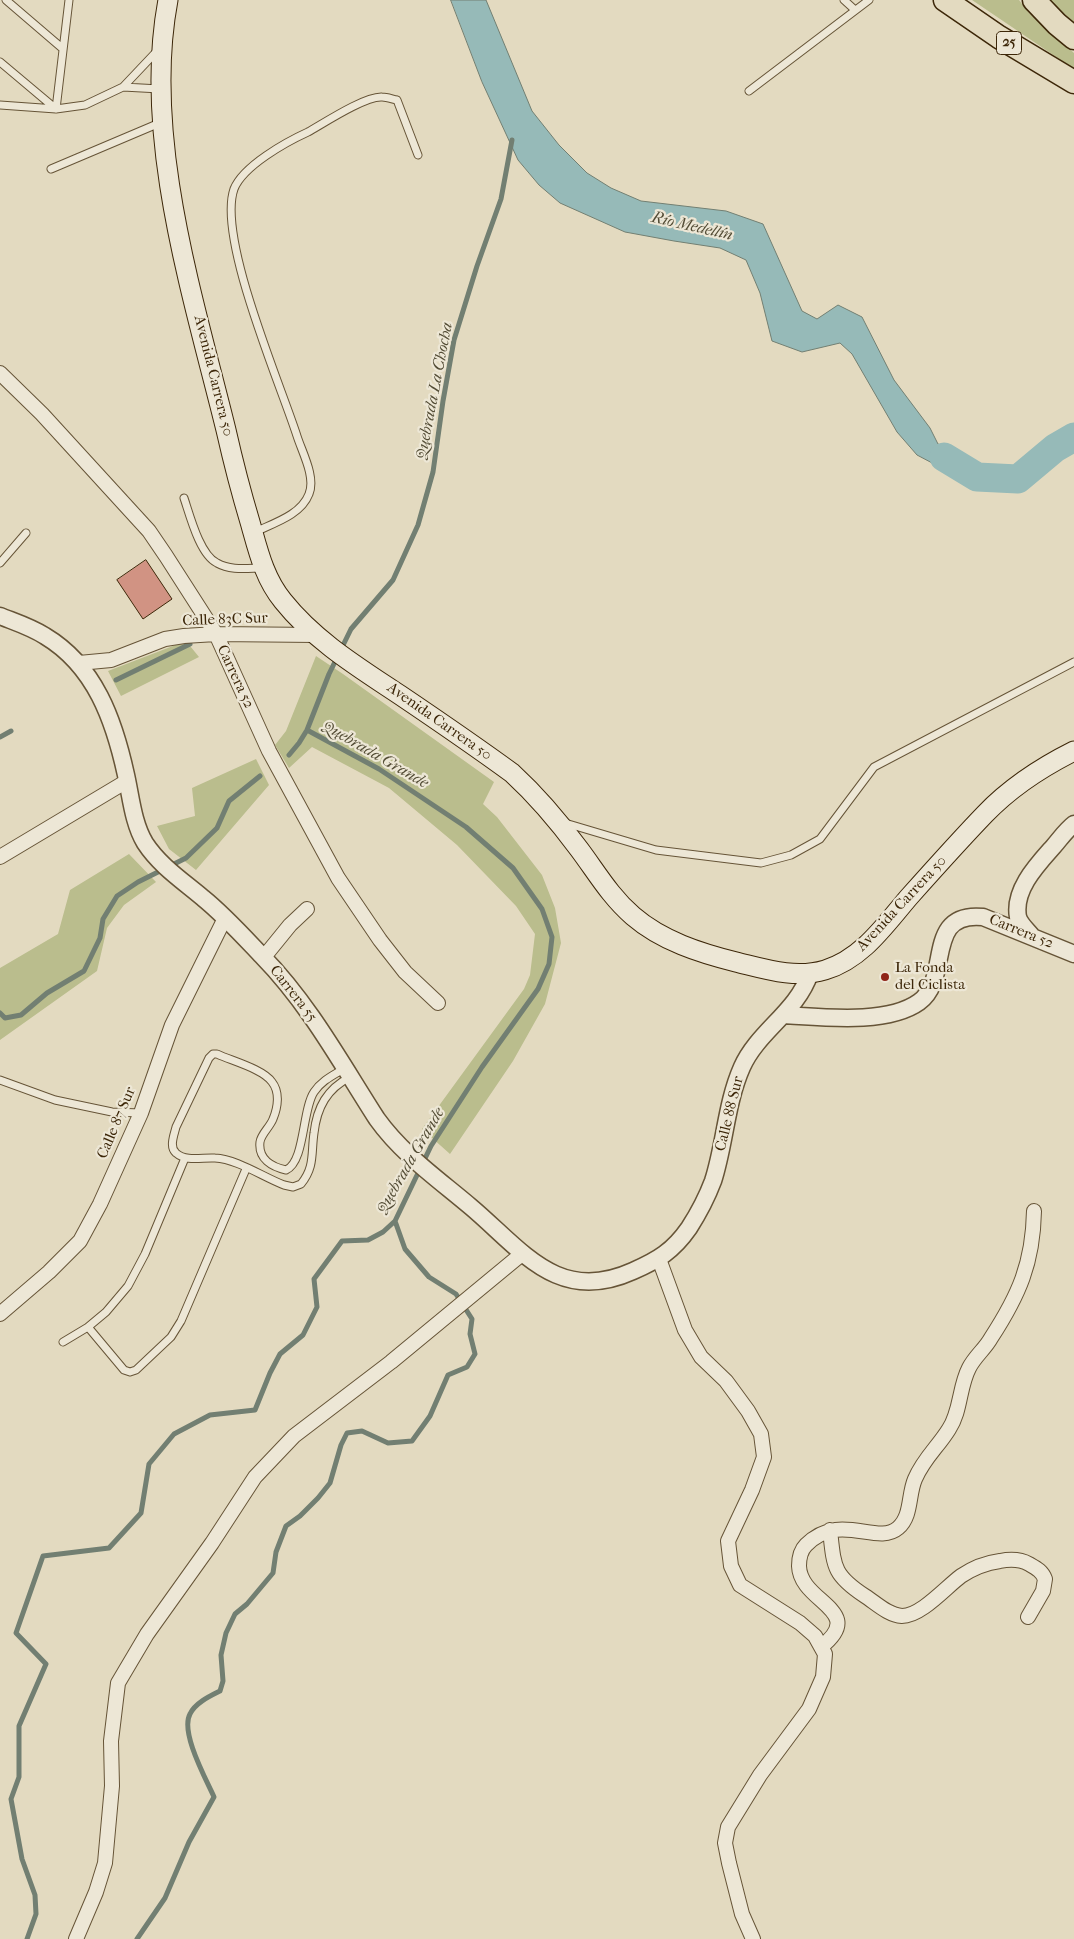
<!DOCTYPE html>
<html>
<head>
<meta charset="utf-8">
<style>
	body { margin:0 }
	canvas { display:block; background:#e3dac0 }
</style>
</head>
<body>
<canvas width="1074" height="1939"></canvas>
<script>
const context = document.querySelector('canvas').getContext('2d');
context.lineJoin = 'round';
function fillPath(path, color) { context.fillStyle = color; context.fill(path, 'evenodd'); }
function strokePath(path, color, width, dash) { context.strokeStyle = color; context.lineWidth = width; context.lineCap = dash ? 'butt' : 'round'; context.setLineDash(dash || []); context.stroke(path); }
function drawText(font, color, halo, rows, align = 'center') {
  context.font = font + ' "IM FELL French Canon",serif'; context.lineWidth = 4.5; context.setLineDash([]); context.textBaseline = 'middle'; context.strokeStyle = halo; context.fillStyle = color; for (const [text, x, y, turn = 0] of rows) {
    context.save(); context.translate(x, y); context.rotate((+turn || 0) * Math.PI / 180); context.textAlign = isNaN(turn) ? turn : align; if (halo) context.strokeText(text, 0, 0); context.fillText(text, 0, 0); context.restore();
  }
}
fillPath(new Path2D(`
	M972,0H1019L1029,13L1074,53V69Z
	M1048,0H1074V22Z
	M186,641L199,657L121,696L108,671Z
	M316,656L343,674L494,782L483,804L497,817L542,875L555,908L561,943L545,1004L513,1061L450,1154L422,1129L524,989L530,975L535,934L516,906L457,845L389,788L312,747L289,768L275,745L286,731Z
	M256,759L269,785L196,870L169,849L157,826L195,816L192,788Z
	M129,854L156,882L124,905L107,928L97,971L0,1040V968L58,934L70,890Z`), '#babd8d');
const water = new Path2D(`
	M451,0H486L532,111L559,145L587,173L611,188L641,201L726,211L763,224L802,311L817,319L838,305L862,317L894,380L930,428L938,444L984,467L972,484L917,455L897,432L852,354L840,343L802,352L772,341L760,293L746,260L720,248L674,241L625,232L560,203L539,185L518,160L482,82Z`);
fillPath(water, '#96bab8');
strokePath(water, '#727f72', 1);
strokePath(new Path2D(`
	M116,680L190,644
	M0,737L11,731
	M289,755L299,743L307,730L329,674L351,629L393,580L418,525L433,472L443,401L454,340L477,266L501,199L512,140
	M0,1013L5,1018L21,1015L47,993L84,971L100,938L103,919L117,896L138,882L186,858L217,828L229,801L260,776
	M27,1939L36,1914L35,1895L22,1859L11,1799L19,1777V1726L46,1664L16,1633L43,1556L109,1548L141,1513L149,1464L174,1434L210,1415L255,1410L270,1373L280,1354L303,1335L317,1307L314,1279L342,1241L368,1240L383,1232L395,1221L431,1146L482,1067L538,989L549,964L552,937L542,909L513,868L466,827L379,769L307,730
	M137,1939L165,1898L189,1842L214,1797C206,1779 180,1732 190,1714C195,1703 210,1696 220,1691L223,1681L221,1655L226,1633L235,1614L247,1604L273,1573L276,1552L286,1526L300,1516L318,1498L330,1483L341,1445L347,1433L362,1431L388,1443L412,1441L430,1416L448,1375L467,1367L475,1354L470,1334L472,1319L456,1294L429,1277L405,1249L395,1221`), '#727f72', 5);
strokePath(new Path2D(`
	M944,457L977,477L1018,479L1055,448L1074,437`), '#96bab8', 29);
const building = new Path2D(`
	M146,560L172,599L143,619L117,580Z`);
fillPath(building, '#d19383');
strokePath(building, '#3d2709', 1);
const service = new Path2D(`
	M6,0L62,48
	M69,0L56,109L85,105L123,87L158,50
	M844,0L855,10
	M0,62L56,109
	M123,87L160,89
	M749,91L869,0
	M0,105L56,109
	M51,169L162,122
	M184,498C190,516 200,555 217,563C231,571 248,568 263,568
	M255,532C274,523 301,515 309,494C316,477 302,452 297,436C280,383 217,238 234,189C243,166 286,142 308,132C324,123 365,96 382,97C387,97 392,99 397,100L418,155
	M0,563L26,533
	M565,823L656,850L761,863L791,855L820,839L874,767L1074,662
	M345,1068C334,1075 322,1080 314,1092C302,1110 305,1162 286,1170C272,1167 258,1159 260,1142C261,1134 270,1127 273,1119C278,1107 280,1092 272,1082C263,1069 232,1061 217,1054H213L209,1058L176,1127C174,1135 169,1147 176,1153C186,1162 203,1157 215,1158C237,1159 263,1177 284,1185L293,1187L301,1184C315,1167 311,1153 314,1133C317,1107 327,1089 350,1077
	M0,1080L55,1100L112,1112L141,1113
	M88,1327L124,1370L130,1372L136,1370L171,1337L181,1321L246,1169
	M63,1342L88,1327L106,1312L128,1286L145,1254L185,1158`);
const minor = new Path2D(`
	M0,373L42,414L149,531L166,556L216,634L269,751L338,878L380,940L405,972L438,1003
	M79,663L111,660L165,639L184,636L216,634L316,635
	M0,857L127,781
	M264,957L290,925L307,909
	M659,1259L685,1330L701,1357L726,1381L748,1411L761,1434L764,1457L752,1490L728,1541L731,1566L740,1585L800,1623L815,1636L825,1654L823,1677L809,1709L760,1775L728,1827L725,1843L729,1863L742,1914L753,1939
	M0,1314L49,1272L80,1241L100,1204L141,1113L172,1025L225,918
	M830,1530C834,1567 833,1575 865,1596C876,1603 888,1615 902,1616C921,1616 945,1588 961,1576C973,1568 985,1563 1000,1561C1010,1559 1020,1559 1029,1564C1036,1568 1042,1571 1045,1579L1043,1591L1028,1617
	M821,1647C868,1610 800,1603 799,1566C799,1558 801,1550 806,1545C840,1511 877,1546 898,1528C912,1516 908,1495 915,1479C924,1458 938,1447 949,1429C961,1411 959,1387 969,1368C975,1356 985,1349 991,1338C1019,1295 1033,1263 1034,1211
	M76,1939L96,1892L105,1863L112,1786L111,1741L118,1683L147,1634L212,1543L255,1477L294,1436L391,1362L523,1253`);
const tertiary = new Path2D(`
	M0,616C15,622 31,627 45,636C95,666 114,720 126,775C131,797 133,823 145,843C160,866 183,881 203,898C224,915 243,936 262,956C309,1004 341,1063 377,1119C402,1154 438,1179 471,1207C522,1250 558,1305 633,1271C658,1260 673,1251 689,1228C698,1214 707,1197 713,1181C725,1144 726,1103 742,1067C758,1031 797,1012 810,973
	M1031,935C1027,930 1020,924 1018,917C1013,890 1037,865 1053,847C1060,839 1066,830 1074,824
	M784,1015C822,1017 887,1025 919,1002C952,979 923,911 983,917L1074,954`);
const secondary = new Path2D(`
	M168,0C142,137 193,296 226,430C233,461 241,492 250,522C258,550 264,578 283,601C315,641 358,667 400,695C437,720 475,746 512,773C537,796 559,822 579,849C597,873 610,896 633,916C662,941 700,953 736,962C765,969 795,979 825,970C862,959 885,925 909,897C934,869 959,841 985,814C1010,788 1042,767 1074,751`);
const trunk = new Path2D(`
	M945,0L999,37L1074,82
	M1034,0L1057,24L1074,38`);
strokePath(service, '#665437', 9);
strokePath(minor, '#665437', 16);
strokePath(tertiary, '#665437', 19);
strokePath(secondary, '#3d2709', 21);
strokePath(trunk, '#3d2709', 25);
strokePath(service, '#ede7d6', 7);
strokePath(minor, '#ede7d6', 14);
strokePath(tertiary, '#ede7d6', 16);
strokePath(secondary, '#ede7d6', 19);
strokePath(trunk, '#e3dac0', 22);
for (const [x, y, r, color] of [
	[885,977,5,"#8f2418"]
]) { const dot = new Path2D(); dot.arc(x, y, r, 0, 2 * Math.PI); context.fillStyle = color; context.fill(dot); strokePath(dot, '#ede7d6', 2); }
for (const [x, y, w] of [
	[1009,43,25]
]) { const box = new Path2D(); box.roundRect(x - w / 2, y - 11.5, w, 23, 4); context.fillStyle = '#ede7d6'; context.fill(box); strokePath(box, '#3d2709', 1); }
drawText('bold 14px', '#3d2709', null, [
	["25",1009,43]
]);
drawText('15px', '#3d2709', '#ede7d6', [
	["Avenida Carrera 50",213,376,76],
	["Calle 83C Sur",225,620,-2],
	["Carrera 52",235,677,65],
	["Avenida Carrera 50",439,722,35],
	["Avenida Carrera 50",902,904,-47],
	["Carrera 52",1021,932,22],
	["Carrera 55",293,994,52],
	["Calle 88 Sur",730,1114,-76],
	["Calle 87 Sur",117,1123,-67]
]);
drawText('15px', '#3d2709', '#ede7d6', [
	["La Fonda",895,968],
	["del Ciclista",895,985]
], 'left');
drawText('italic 16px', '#534c35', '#ede7d6', [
	["Río Medellín",692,227,13],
	["Quebrada La Chocha",435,391,-79],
	["Quebrada Grande",375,755,30],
	["Quebrada Grande",411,1161,-60]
]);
</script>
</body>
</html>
